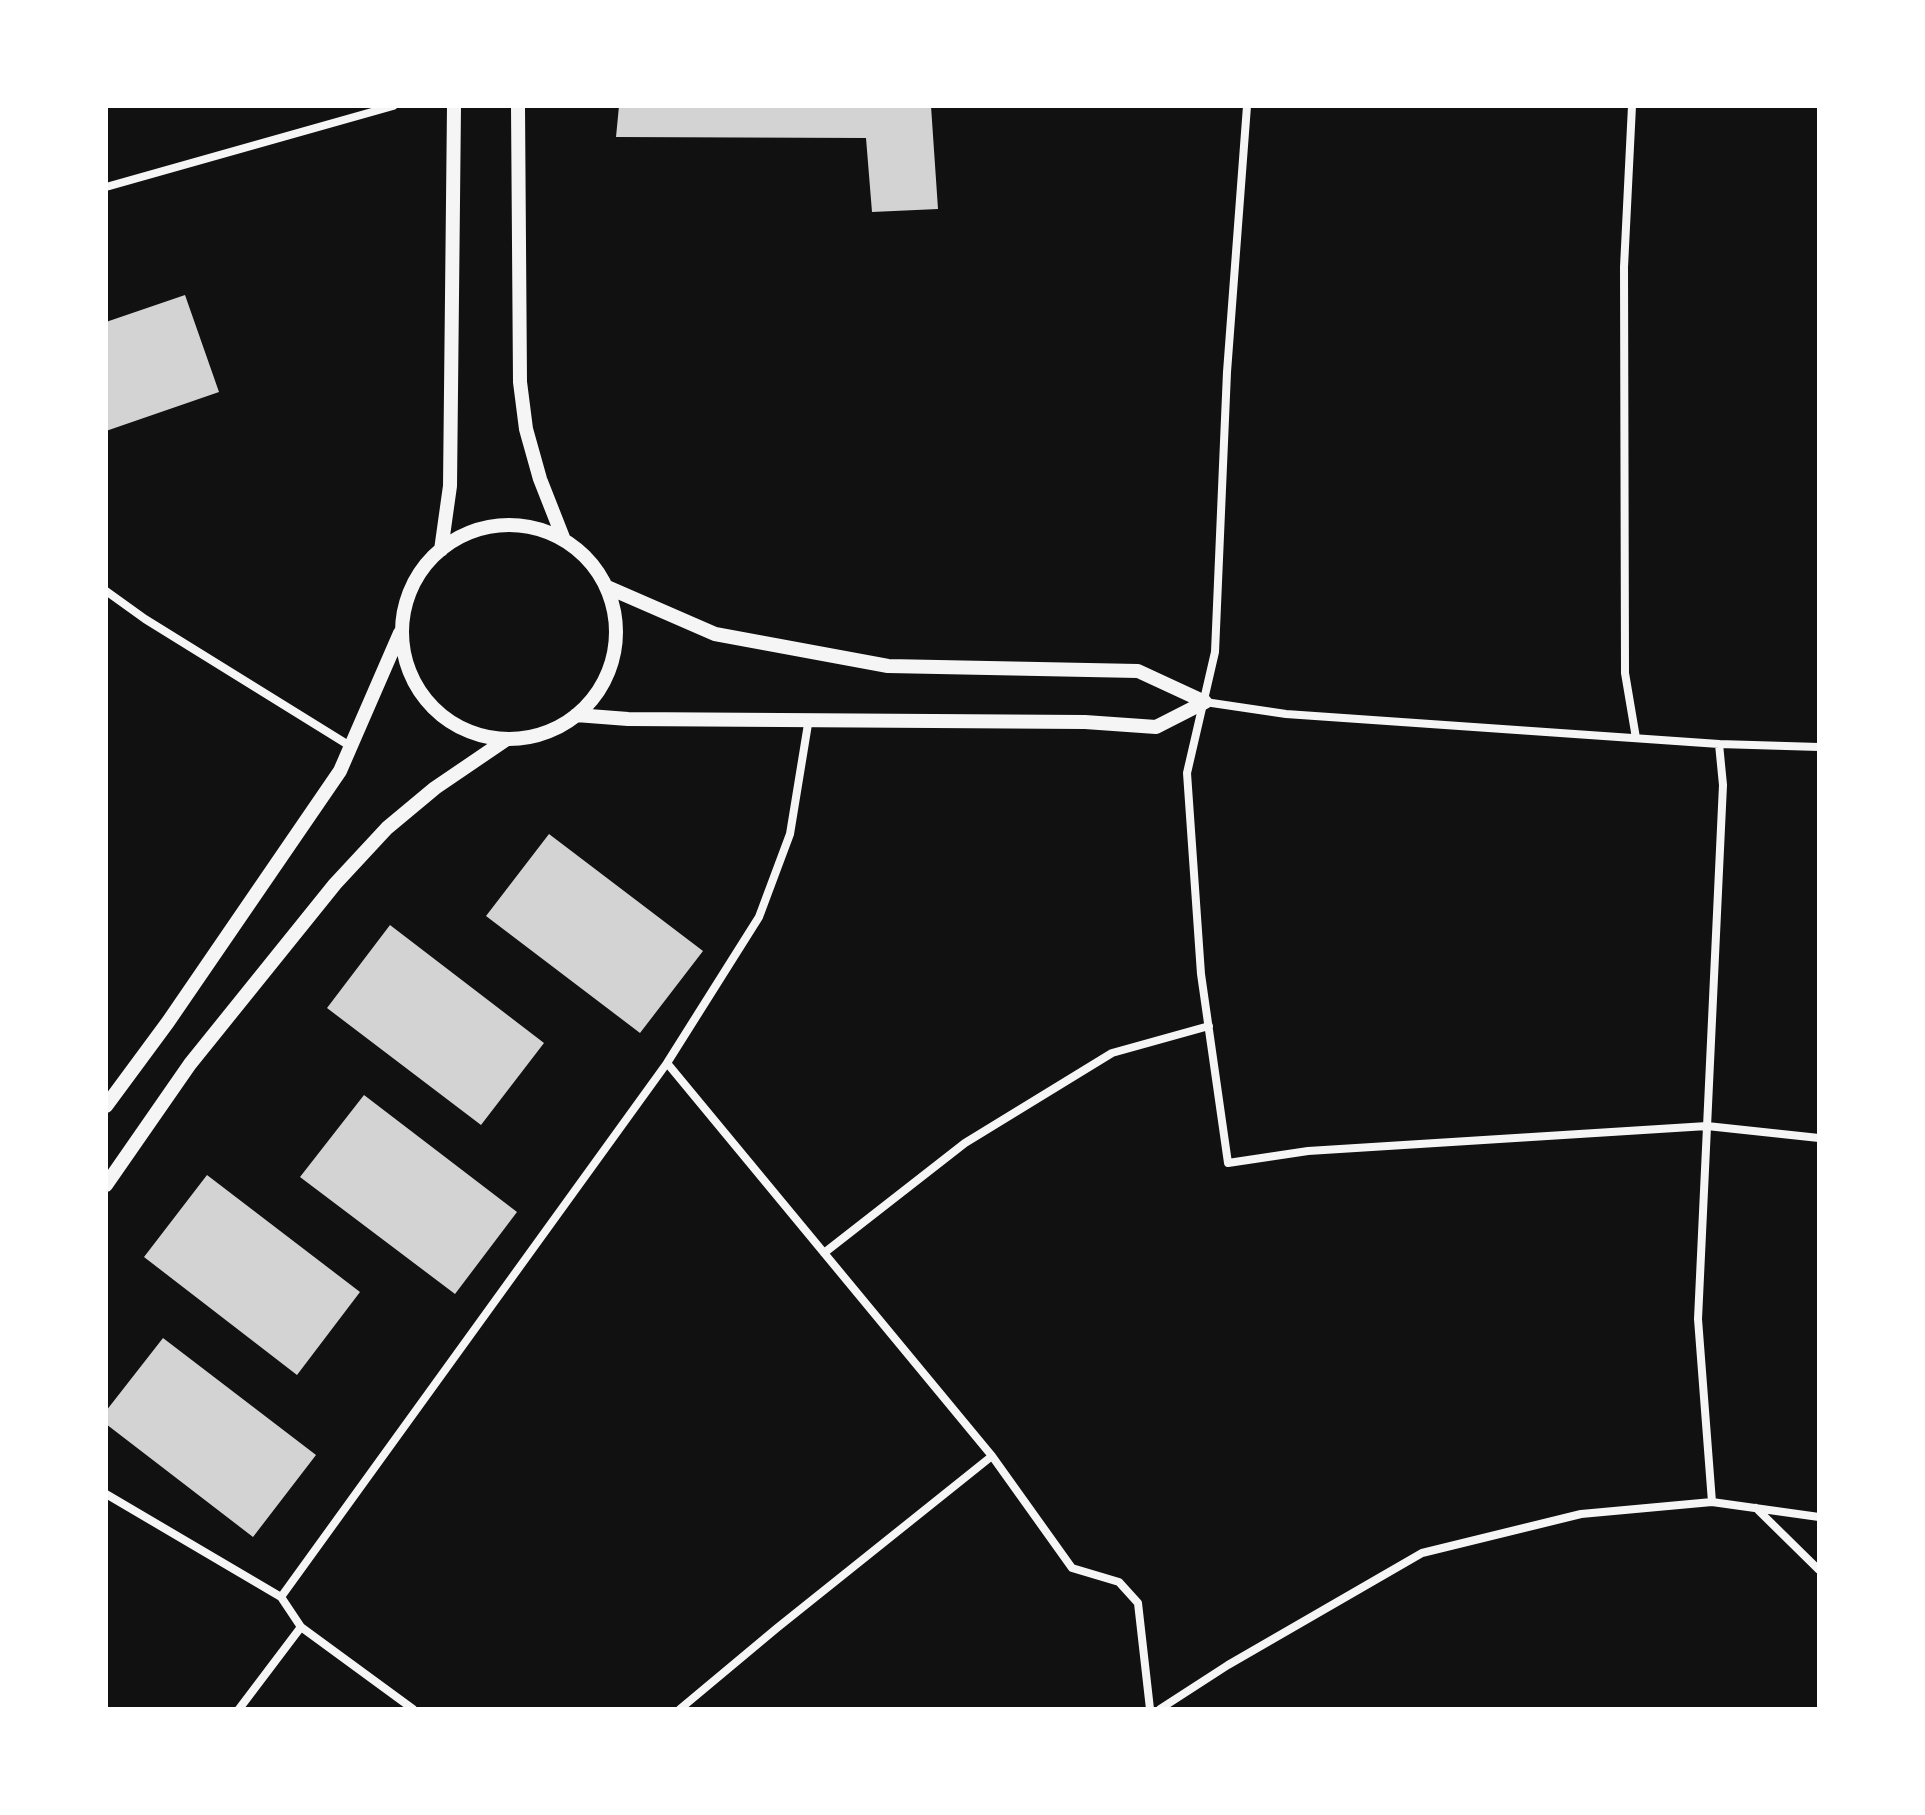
<!DOCTYPE html>
<html>
<head>
<meta charset="utf-8">
<style>
	body { margin:0 }
	#map { position:relative; width:1925px; height:1815px; overflow:hidden; background:#111; font-family:Manrope,sans-serif }
	canvas { display:block }
	.frame { position:absolute; inset:0; border:108px solid #fff; pointer-events:none }
</style>
</head>
<body>
<div id="map">
<canvas width="1925" height="1815"></canvas>
<div class="frame"></div>
</div>
<script>
const context = document.querySelector('canvas').getContext('2d');
context.lineJoin = 'round';
function fillPath(path, color) { context.fillStyle = color; context.fill(path, 'evenodd'); }
function strokePath(path, color, width, dash) { context.strokeStyle = color; context.lineWidth = width; context.lineCap = dash ? 'butt' : 'round'; context.setLineDash(dash || []); context.stroke(path); }
fillPath(new Path2D(`
	M619,106H931L938,209L872,212L866,138L616,137Z
	M185,295L219,392L106,431V322Z
	M549,834L703,951L640,1033L486,916Z
	M390,925L544,1043L481,1125L327,1008Z
	M364,1095L517,1212L455,1294L300,1177Z
	M207,1175L360,1292L297,1375L144,1257Z
	M163,1338L316,1455L253,1537L106,1424V1411Z`), '#d3d3d3');
strokePath(new Path2D(`
	M1247,106L1227,372L1215,652L1187,773L1201,974L1228,1163L1308,1151L1707,1126L1819,1138
	M1632,106L1624,267L1625,673L1636,738
	M106,187L393,106
	M106,591L145,619L350,746
	M1205,702L1286,714L1719,744L1819,747
	M667,1063L992,1456L1072,1568L1119,1582L1138,1603L1150,1709
	M824,1253L965,1143L1112,1053L1209,1026
	M106,1494L281,1597L667,1063L759,917L790,834L809,718
	M1712,1502L1698,1319L1723,785L1719,744
	M1756,1508L1819,1570
	M301,1627L413,1709
	M239,1709L301,1627L281,1597
	M680,1709L777,1628L992,1456
	M1160,1709L1228,1665L1422,1553L1581,1514L1712,1502L1819,1517`), '#f5f5f5', 8);
strokePath(new Path2D(`
	M518,106L520,382L526,429L540,479L564,540
	M402 632a107 107 0 1 1 214 0a107 107 0 1 1-214 0Z
	M441,550L450,486L454,106
	M607,587L715,634L888,666L1138,671L1205,702
	M576,715L628,719L1085,722L1156,727L1205,702
	M106,1106L168,1022L340,771L400,633
	M106,1185L190,1064L335,884L387,828L435,788L507,739`), '#f5f5f5', 14);
</script>
</body>
</html>
